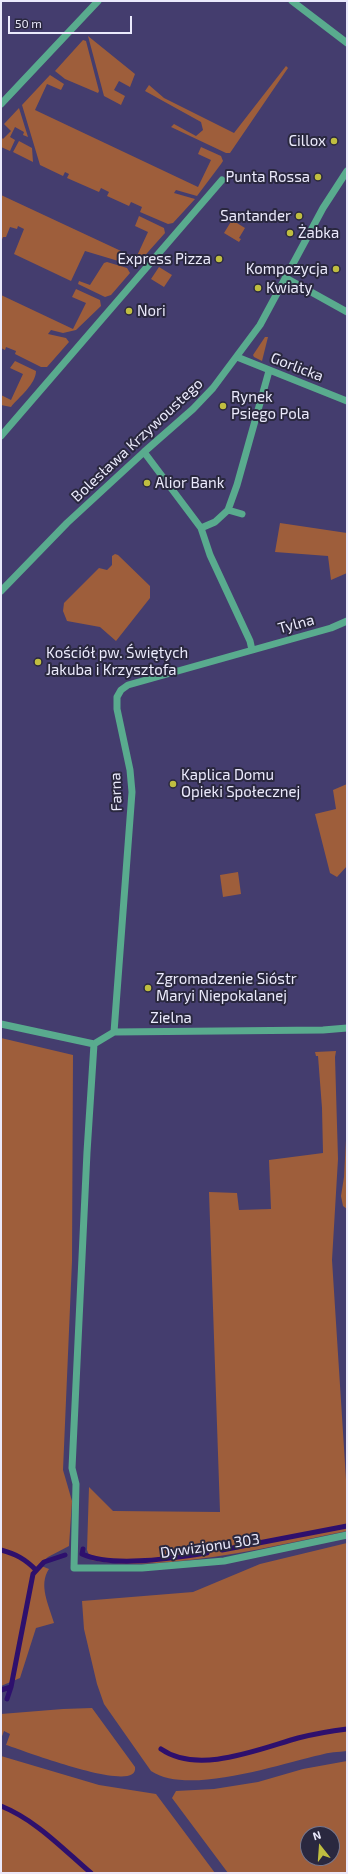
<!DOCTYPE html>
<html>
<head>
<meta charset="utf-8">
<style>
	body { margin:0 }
	#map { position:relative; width:348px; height:1874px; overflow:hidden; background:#443d6e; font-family:"Exo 2",sans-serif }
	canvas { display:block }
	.frame { position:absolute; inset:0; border:2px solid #ebeafc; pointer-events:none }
	.north { position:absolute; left:300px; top:1826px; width:40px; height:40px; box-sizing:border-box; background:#2a283f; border:1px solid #77768b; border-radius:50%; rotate:343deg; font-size:11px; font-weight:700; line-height:16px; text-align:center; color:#ebeafc }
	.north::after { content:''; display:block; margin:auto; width:14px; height:18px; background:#c0be40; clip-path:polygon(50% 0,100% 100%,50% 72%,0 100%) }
	.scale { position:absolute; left:8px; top:16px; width:124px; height:18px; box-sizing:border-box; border:2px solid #ebeafc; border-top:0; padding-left:5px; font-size:12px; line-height:14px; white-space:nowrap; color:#ebeafc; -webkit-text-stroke:3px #2a283f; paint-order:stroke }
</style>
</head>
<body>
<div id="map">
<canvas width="348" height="1874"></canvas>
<div class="frame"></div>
<div class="north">N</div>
<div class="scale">50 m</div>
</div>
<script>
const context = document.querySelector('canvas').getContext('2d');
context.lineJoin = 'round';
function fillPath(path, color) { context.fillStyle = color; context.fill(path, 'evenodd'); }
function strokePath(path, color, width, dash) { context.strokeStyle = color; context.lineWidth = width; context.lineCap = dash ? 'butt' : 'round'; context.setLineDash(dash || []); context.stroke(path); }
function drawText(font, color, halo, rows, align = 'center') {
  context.font = font + ' "Exo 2",sans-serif'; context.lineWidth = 4; context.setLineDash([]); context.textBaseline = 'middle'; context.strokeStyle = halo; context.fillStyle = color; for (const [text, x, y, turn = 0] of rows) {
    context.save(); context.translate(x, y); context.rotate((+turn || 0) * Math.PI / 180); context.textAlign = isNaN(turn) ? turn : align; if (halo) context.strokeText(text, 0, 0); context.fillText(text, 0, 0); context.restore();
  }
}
fillPath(new Path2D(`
	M88,36L135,74L130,87L119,81L114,90L125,96L121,105L104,96Z
	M83,40L86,41L99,91L98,93L65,79L55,71Z
	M286,66L288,68L230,153H226L171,127L174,124L196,136L203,130L201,122L145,91L149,85L164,98L234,133Z
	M50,75L64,84L61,90L47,84L35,110L198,187L211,160L198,154L201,147L221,156L223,161L221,164L197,196L176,190L174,193L195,199L173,223L168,224L140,212L142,207L131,202L129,206L107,196L109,192L101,188L99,192L67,178L69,174L65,172L63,176L40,165L22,105Z
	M19,108L28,137L23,135L24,132L15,127L10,137L15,140L10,151L1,147V137L3,139L11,131L4,124Z
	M19,141L32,148L33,162L13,152Z
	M1,195L136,258L148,232L135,226L139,216L164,228L165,233L140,261L125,263L85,251L71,281L14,254L24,229L18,226L17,229L10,227L6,237H3L1,242Z
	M232,220L245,228L239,238L241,239L239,242L224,233Z
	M107,262L127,268L130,273L111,295L105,297L78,284L79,281L90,285L104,263Z
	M159,267L172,275L164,287L151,279Z
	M76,289L100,300L101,306L76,330L63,333L51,330L48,334L66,338L69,342L47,367H41L15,354L16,351L6,347L5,350L1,348V295L73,329L86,303L72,297Z
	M265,337H268L262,361L254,357L253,355Z
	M15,361L36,371C36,384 19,397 11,407L1,405V395L11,400L23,374L10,368Z
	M280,523L347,533V573L331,580L328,556L275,552Z
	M115,554L118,555L150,586V598L116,641L100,627L67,621L63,611L64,603L99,568L107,570L112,565V556Z
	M347,784V866L337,877L330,873L315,814L336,809L333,790Z
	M238,872L241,894L223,897L220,875Z
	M1,1038L73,1055L72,1261L63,1470L72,1501L69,1546L48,1557L39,1565L49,1569C38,1585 49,1605 54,1623L36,1628L20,1678L1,1686Z
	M336,1051L335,1057L338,1159L332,1260L347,1495V1531C288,1543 230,1557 170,1562C143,1564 117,1565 91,1560L87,1550L89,1487L113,1511L220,1512L209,1192L237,1193L239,1210L271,1209L269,1160L323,1153L322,1108L318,1056H316L315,1052Z
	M347,1122V1209L343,1206L341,1196L344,1177Z
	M347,1543V1751C338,1752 329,1752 320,1755C279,1764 188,1796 151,1771L104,1704L97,1684L84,1629L82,1601L193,1592L260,1564Z
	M92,1708L135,1767C140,1796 20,1749 6,1745L10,1734L4,1731L1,1739V1714L63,1709Z
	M1,1756L99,1785L156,1794L215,1873H1Z
	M347,1761V1873H228L172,1798L176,1791L214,1789L258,1782L303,1769ZM308,1834H332V1858H308Z`), '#9e5e3b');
strokePath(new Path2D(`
	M83,1549L82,1554C113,1568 173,1558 207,1553
	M1,1550C16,1554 25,1559 36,1570
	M222,1550L347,1526
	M1,1690L11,1687
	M7,1699L11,1687L33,1574L44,1562L65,1555
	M161,1749C198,1775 259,1749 298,1738C314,1734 331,1731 347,1729
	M1,1806C36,1820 63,1849 91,1873`), '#2e106d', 5);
strokePath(new Path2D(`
	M292,1L347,43
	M1,104L98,1
	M286,278L347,312
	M237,357L347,401
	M1,436L222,180
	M144,452L201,528L210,555L250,641L252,650
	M228,510L242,514
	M201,528L215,522L228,510L237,485L269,371
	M1,591L67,523L144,452L193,409L213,388L260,325L323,208L347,171
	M1,1024L94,1044L114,1032L323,1030L347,1028
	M114,1032L132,792L130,770L117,709V697L121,690L128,685L331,628L347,621
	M94,1044L87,1152L72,1468L76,1484L74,1568H142L224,1561L347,1535`), '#59ab8e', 7);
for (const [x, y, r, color] of [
	[334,141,4,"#c0be40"],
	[318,177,4,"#c0be40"],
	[299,216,4,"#c0be40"],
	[290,233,4,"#c0be40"],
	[219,259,4,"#c0be40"],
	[336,269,4,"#c0be40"],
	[258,288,4,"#c0be40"],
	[129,311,4,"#c0be40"],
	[223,406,4,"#c0be40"],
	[147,483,4,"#c0be40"],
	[38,662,4,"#c0be40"],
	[173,784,4,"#c0be40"],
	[148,988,4,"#c0be40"]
]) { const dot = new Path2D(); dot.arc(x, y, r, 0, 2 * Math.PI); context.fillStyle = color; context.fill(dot); strokePath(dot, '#2a283f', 1.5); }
drawText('15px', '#ebeafc', '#2a283f', [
	["Cillox",326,141,"right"],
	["Punta Rossa",310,177,"right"],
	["Santander",291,216,"right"],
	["Żabka",298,233],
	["Express Pizza",211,259,"right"],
	["Kompozycja",328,269,"right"],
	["Kwiaty",266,288],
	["Nori",137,311],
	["Rynek",231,397],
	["Psiego Pola",231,414],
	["Alior Bank",155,483],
	["Kościół pw. Świętych",46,653],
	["Jakuba i Krzysztofa",46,670],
	["Kaplica Domu",181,775],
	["Opieki Społecznej",181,792],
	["Zgromadzenie Sióstr",156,979],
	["Maryi Niepokalanej",156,996]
], 'left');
drawText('15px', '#ebeafc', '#2a283f', [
	["Gorlicka",297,367,21],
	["Bolesława Krzywoustego",137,440,-43],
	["Tylna",296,624,-15],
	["Farna",116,792,-92],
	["Zielna",171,1018],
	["Dywizjonu 303",210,1546,-8]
]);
</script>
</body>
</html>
